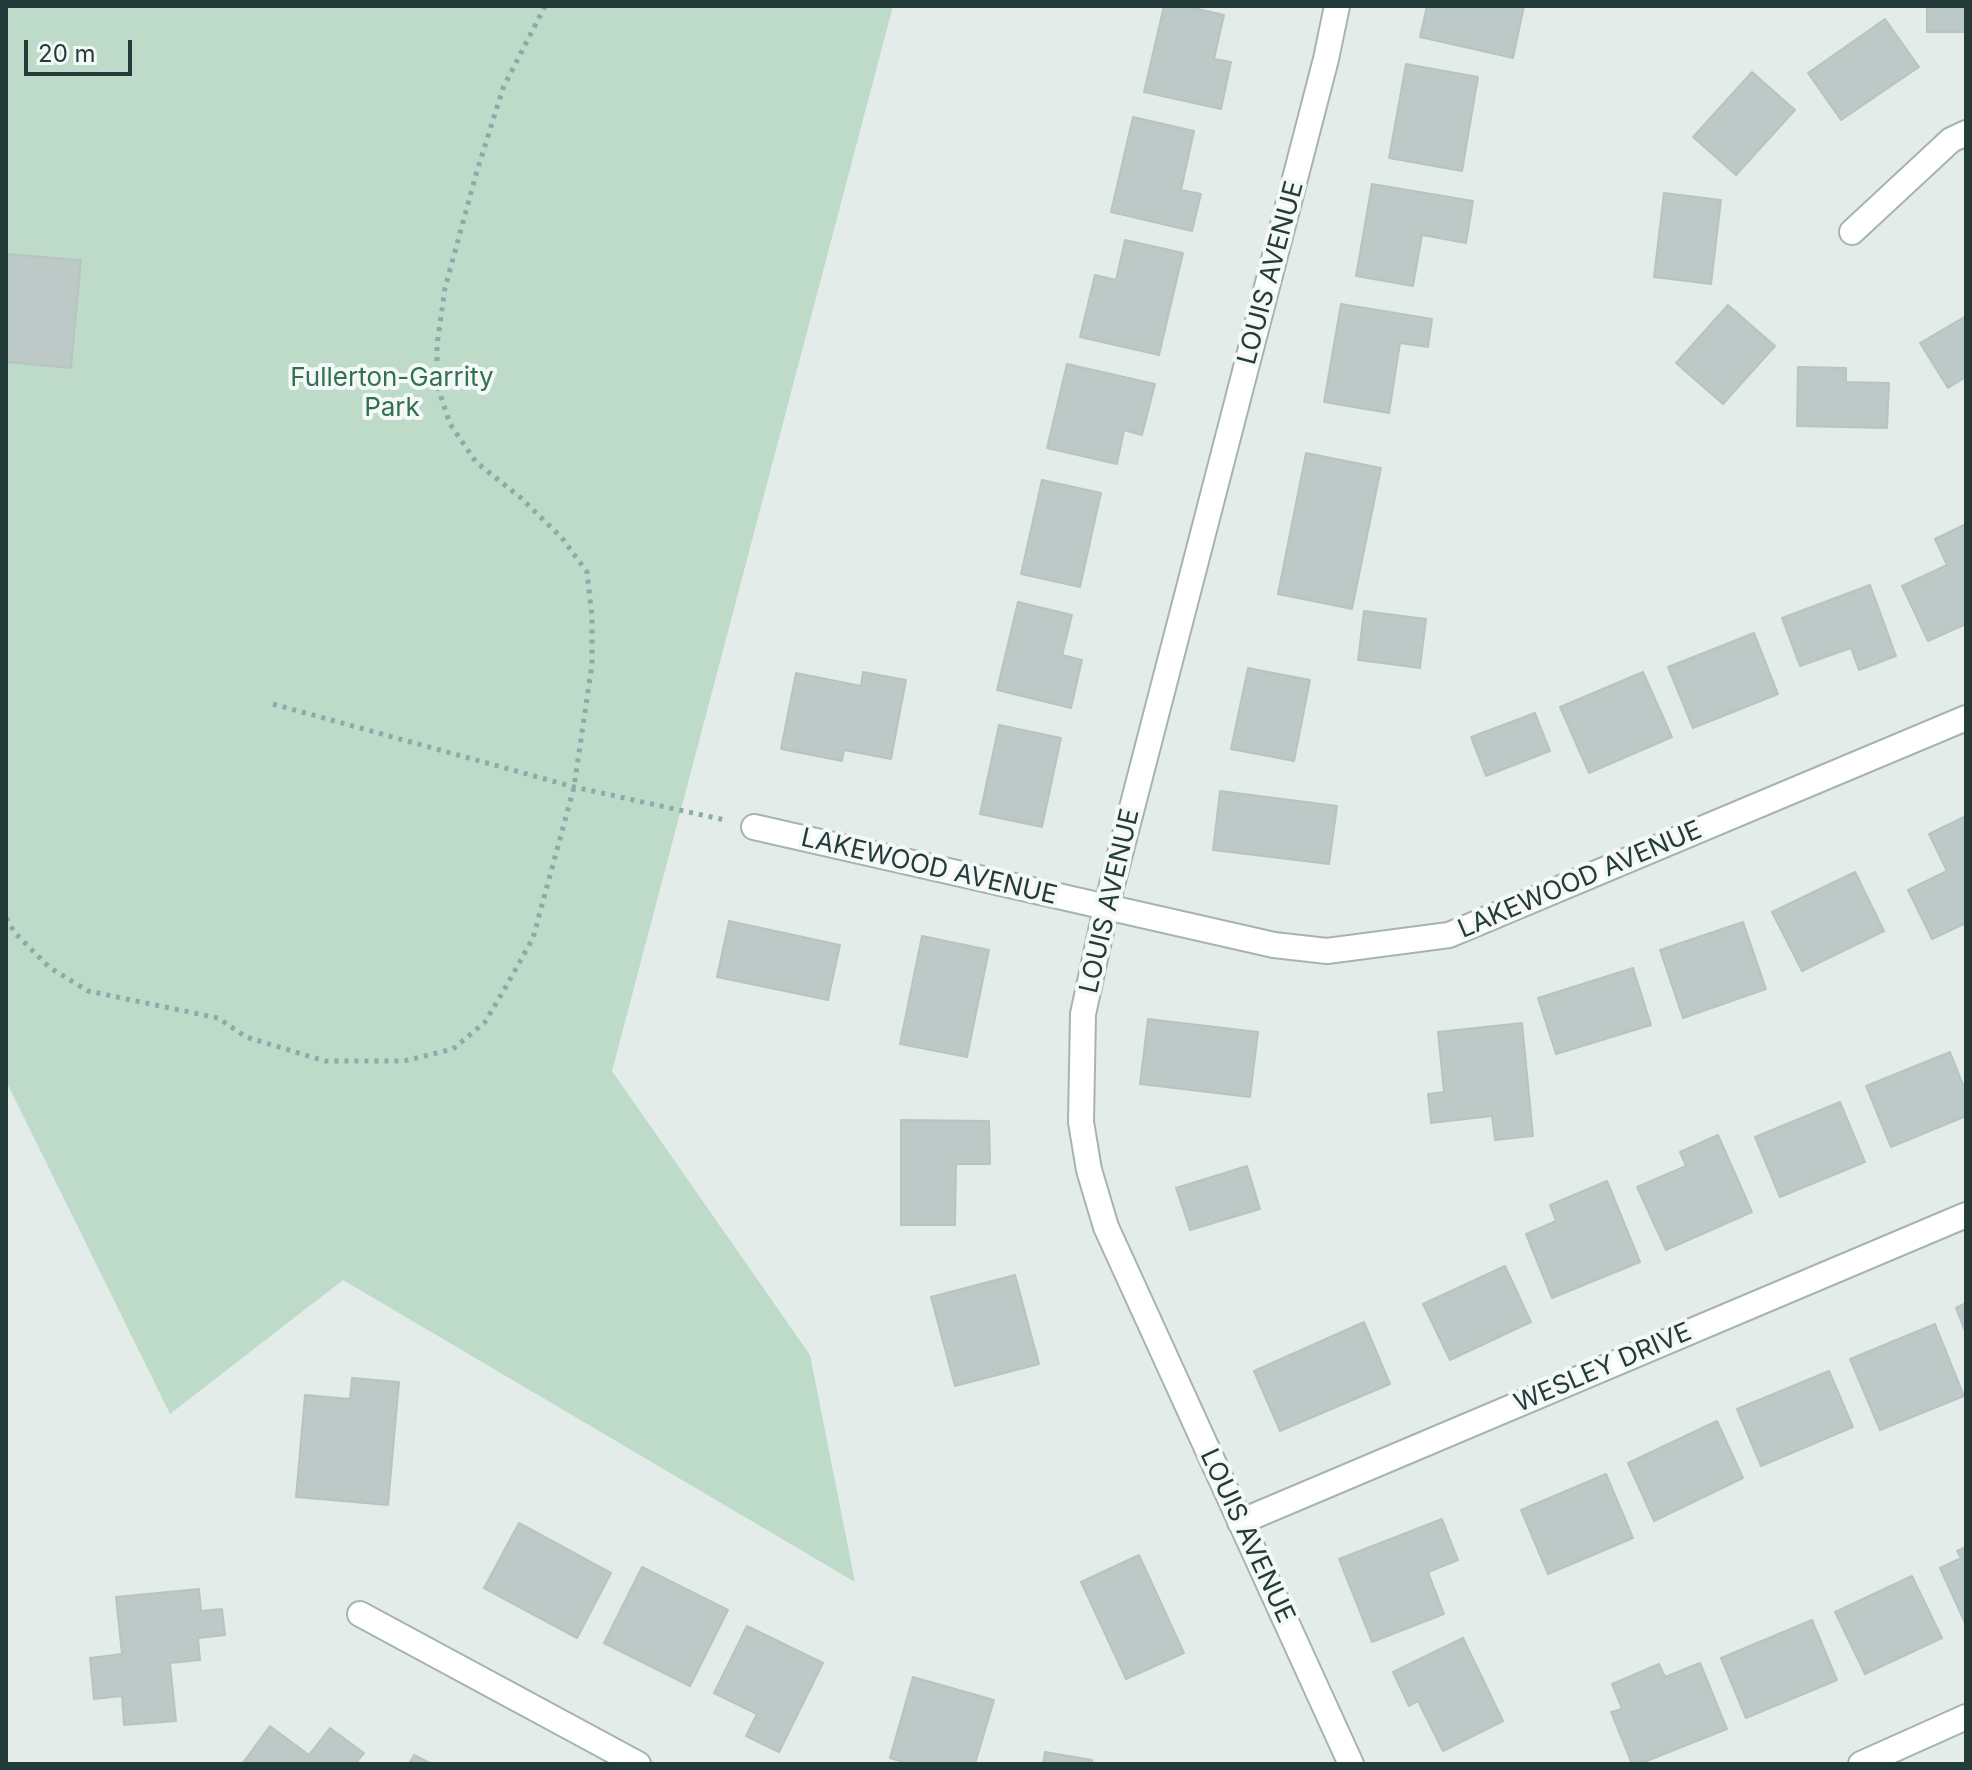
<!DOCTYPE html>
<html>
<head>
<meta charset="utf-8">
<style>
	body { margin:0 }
	#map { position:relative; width:1972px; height:1770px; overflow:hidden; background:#e3ece9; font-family:Inter,sans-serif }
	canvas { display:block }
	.frame { position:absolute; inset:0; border:8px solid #243c39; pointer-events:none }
	.scale { position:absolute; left:24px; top:40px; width:108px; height:36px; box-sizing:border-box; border:4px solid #243c39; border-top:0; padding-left:10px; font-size:24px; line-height:28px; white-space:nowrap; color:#243c39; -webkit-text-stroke:6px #f4f9f7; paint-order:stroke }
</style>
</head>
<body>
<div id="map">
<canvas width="1972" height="1770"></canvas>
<div class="frame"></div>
<div class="scale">20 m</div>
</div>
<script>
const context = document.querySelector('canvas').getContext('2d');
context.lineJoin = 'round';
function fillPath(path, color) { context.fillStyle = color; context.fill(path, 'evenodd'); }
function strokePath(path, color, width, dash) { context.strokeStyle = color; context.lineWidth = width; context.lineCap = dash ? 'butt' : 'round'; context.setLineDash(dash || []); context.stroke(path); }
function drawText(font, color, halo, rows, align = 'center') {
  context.font = font + ' Inter,sans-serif'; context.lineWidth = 8; context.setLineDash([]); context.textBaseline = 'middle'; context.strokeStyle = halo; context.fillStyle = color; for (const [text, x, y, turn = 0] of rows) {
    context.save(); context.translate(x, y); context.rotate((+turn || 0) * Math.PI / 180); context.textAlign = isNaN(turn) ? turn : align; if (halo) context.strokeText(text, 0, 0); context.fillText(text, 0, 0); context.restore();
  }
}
fillPath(new Path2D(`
	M6,6H893L612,1071L810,1355L855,1582L343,1280L170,1414L6,1081Z`), '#bedbca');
const building = new Path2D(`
	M1164,6H1185L1224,15L1214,59L1231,62L1221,109L1144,92Z
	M1427,6H1524L1513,58L1420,37Z
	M1927,6H1966V32H1927Z
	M1885,19L1919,67L1841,120L1808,73Z
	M1406,64L1478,77L1462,171L1389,158Z
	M1752,72L1795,110L1736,175L1693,137Z
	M1133,117L1194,131L1181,190L1201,194L1192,231L1111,212Z
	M1372,184L1473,201L1466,243L1422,235L1413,286L1356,276Z
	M1664,193L1721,200L1711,284L1654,277Z
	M1125,240L1183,253L1159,355L1080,337L1095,275L1116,280Z
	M6,254L81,260L71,368L6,362Z
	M1341,304L1432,319L1428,347L1400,343L1389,413L1324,402Z
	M1728,305L1775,346L1723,404L1676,363Z
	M1966,316V377L1948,388L1920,343Z
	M1067,364L1155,384L1142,435L1124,430L1117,464L1047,448Z
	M1798,367L1846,368V382L1889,383L1887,428L1797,426Z
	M1306,453L1381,468L1352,609L1278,594Z
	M1042,480L1101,493L1080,587L1021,574Z
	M1966,524V624L1928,641L1902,586L1947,565L1935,539Z
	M1870,585L1896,656L1859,670L1851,648L1800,666L1782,618Z
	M1018,602L1072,615L1062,655L1082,660L1071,708L997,690Z
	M1364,611L1426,619L1420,668L1358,660Z
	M1754,633L1778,694L1693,728L1668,667Z
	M1248,668L1310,680L1294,761L1231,749Z
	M863,672L906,680L891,759L844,750L842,761L781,749L796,673L861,686Z
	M1643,672L1672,737L1589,773L1560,707Z
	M1535,713L1550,751L1486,776L1471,737Z
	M999,725L1061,738L1042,827L980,814Z
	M1220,791L1337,806L1329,864L1213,850Z
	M1966,816V923L1932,939L1908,890L1947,871L1929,834Z
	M1855,872L1884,931L1802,971L1772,912Z
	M729,921L840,945L828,1000L717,977Z
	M1743,922L1766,989L1683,1018L1660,950Z
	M922,936L989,950L967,1057L900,1044Z
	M1633,968L1651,1025L1556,1054L1538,998Z
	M1148,1019L1258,1032L1250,1097L1140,1084Z
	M1522,1023L1533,1136L1495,1140L1492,1116L1431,1123L1428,1094L1444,1092L1438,1032Z
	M1950,1052L1966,1092V1116L1891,1147L1866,1086Z
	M1840,1102L1865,1162L1780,1197L1755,1137Z
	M901,1120L989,1121L990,1164H956L955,1225H901Z
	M1718,1135L1752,1212L1666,1250L1637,1187L1686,1166L1680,1152Z
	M1247,1166L1260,1209L1190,1230L1176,1188Z
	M1607,1181L1640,1262L1552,1298L1526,1234L1556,1221L1550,1205Z
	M1505,1266L1531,1322L1450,1360L1423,1304Z
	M1015,1275L1039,1364L955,1386L931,1297Z
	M1966,1303V1334L1956,1308Z
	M1364,1322L1390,1384L1280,1431L1254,1371Z
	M1935,1324L1964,1396L1880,1430L1850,1359Z
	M1829,1371L1853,1427L1761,1466L1737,1409Z
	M352,1378L399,1382L388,1505L296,1497L305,1395L350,1399Z
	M1717,1421L1743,1478L1654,1521L1628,1463Z
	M1606,1474L1633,1538L1548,1574L1521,1510Z
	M1442,1519L1458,1560L1428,1572L1444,1614L1372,1642L1339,1559Z
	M519,1523L611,1573L577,1638L484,1588Z
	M1966,1547V1625L1940,1568L1961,1558L1957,1551Z
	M1139,1555L1184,1653L1126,1679L1081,1582Z
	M642,1567L728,1610L690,1686L604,1643Z
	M1912,1576L1942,1638L1865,1674L1835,1612Z
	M199,1589L201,1611L222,1609L225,1635L198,1638L200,1660L170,1663L176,1721L124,1725L122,1696L94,1699L90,1658L122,1654L116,1597Z
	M1812,1620L1837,1680L1746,1718L1721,1658Z
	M747,1626L823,1663L779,1752L746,1736L757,1714L714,1693Z
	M1463,1638L1503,1721L1443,1751L1418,1701L1409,1706L1393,1672Z
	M1700,1663L1727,1729L1639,1764H1632L1611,1712L1622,1709L1612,1684L1659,1664L1665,1677Z
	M913,1677L994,1700L975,1764H910L890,1758Z
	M270,1726L309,1755L330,1728L364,1753L355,1764H242Z
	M1045,1752L1092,1760V1764H1043Z
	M414,1755L432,1764H409Z`);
fillPath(building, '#bcc9c6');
strokePath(building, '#b6c5c1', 2);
const minor = new Path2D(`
	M1337,6L1326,59L1106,908L1083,1014L1081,1122L1089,1170L1106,1227L1351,1764
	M1852,232L1951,140L1966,133
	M754,827L1274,945L1327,951L1449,935L1966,718
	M1240,1522L1966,1215
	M360,1614L638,1764
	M1861,1764L1966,1717`);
strokePath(minor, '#a6b4b1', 28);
strokePath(new Path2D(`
	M273,704L574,787L725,820
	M6,918L15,933L49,967L88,991L218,1018L246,1037L325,1061H404L453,1049L485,1022L504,990L533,938L574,787L592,664V616L587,572L562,538L521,498L476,462L450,424L437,385V345L445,288L477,171L503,88L545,6`), '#86ada7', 5, [4, 6]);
strokePath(minor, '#fff', 24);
drawText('26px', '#243c39', '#f4f9f7', [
	["LOUIS AVENUE",1271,273,-75],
	["LAKEWOOD AVENUE",929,867,13],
	["LAKEWOOD AVENUE",1580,880,-23],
	["LOUIS AVENUE",1110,901,-77],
	["WESLEY DRIVE",1603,1368,-23],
	["LOUIS AVENUE",1247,1536,65]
]);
drawText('26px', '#327053', '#f4f9f7', [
	["Fullerton-Garrity",392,378],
	["Park",392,408]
]);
</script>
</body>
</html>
